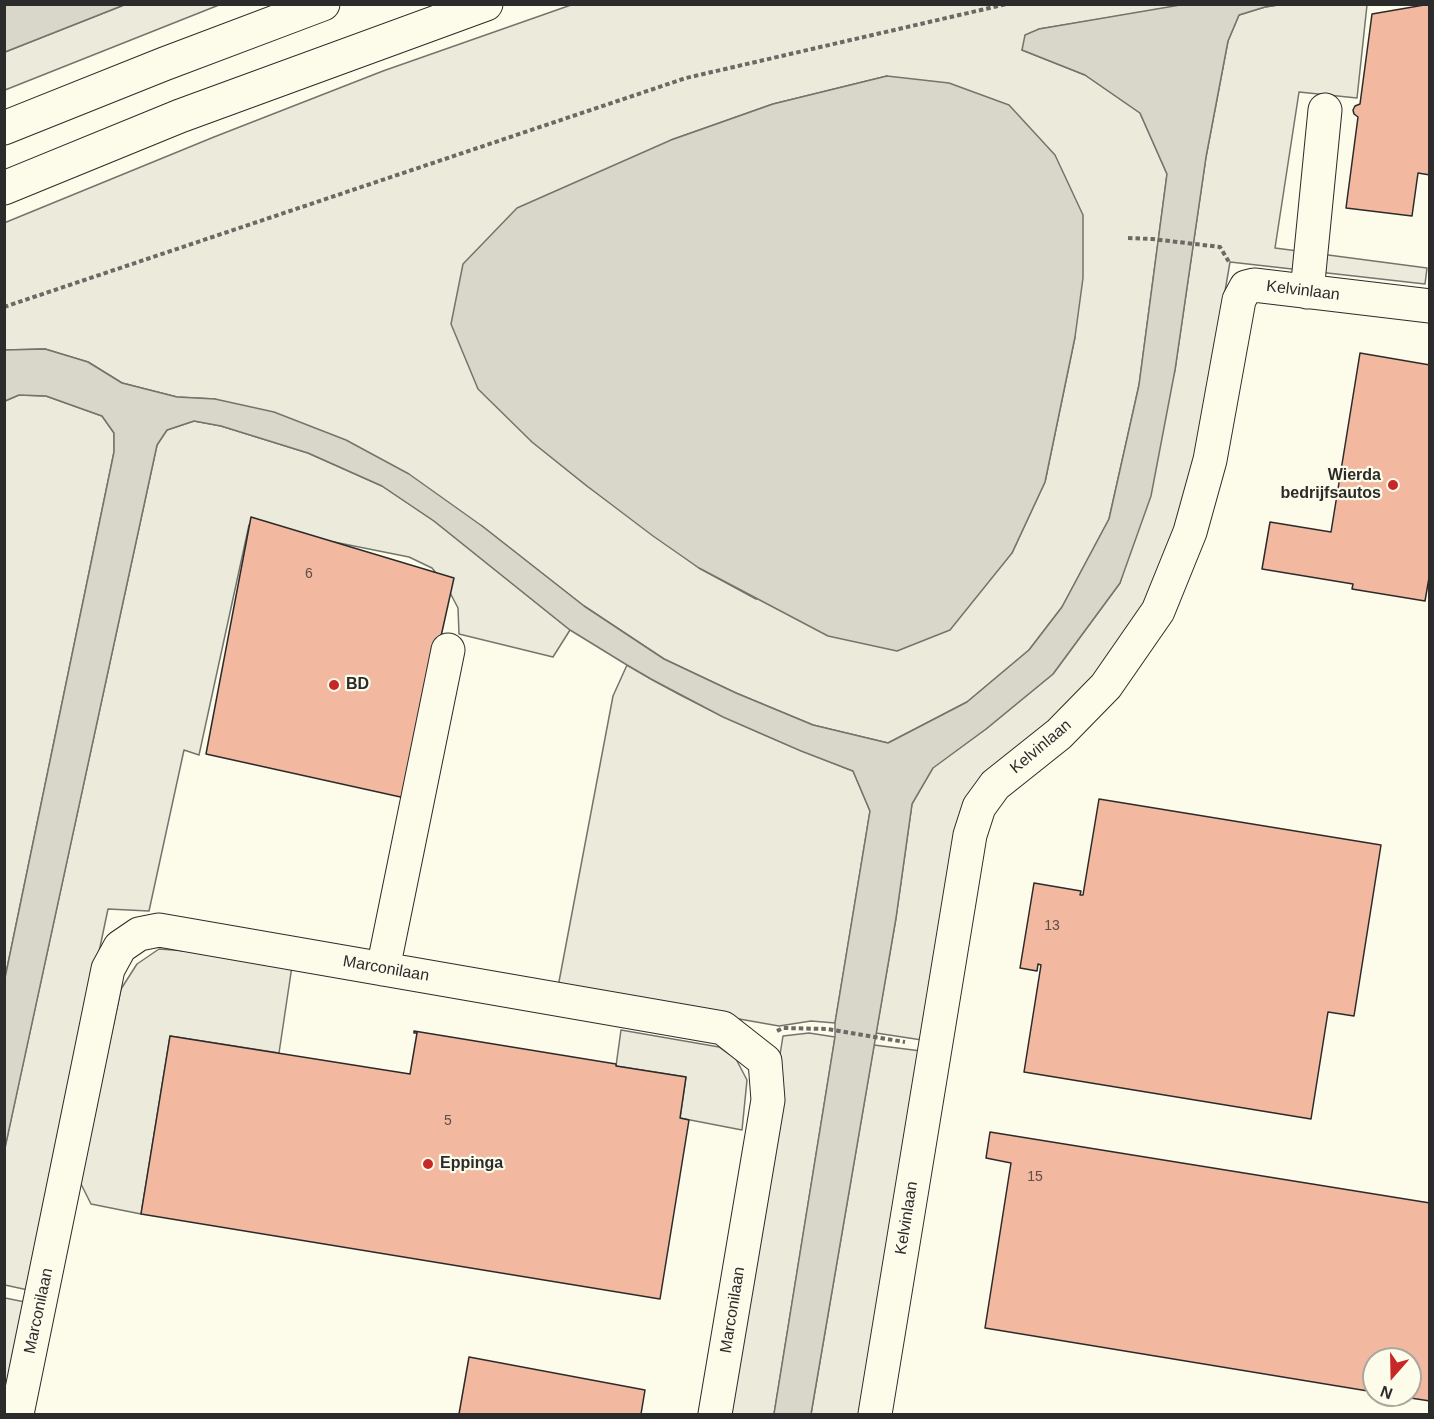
<!DOCTYPE html>
<html>
<head>
<meta charset="utf-8">
<style>
	body { margin:0 }
	#map { position:relative; width:1434px; height:1419px; overflow:hidden; background:#fdfbea; font-family:Helvetica,sans-serif }
	canvas { display:block }
	.frame { position:absolute; inset:0; border:6px solid #2b2b2b; pointer-events:none }
	.north { position:absolute; left:1362px; top:1347px; width:60px; height:60px; box-sizing:border-box; background:#fdfbea; border:2px solid #a9a89e; border-radius:50%; rotate:200deg; font-size:16px; font-weight:700; line-height:24px; text-align:center; color:#2b2b2b }
	.north::after { content:''; display:block; margin:auto; width:21px; height:27px; background:#c62828; clip-path:polygon(50% 0,100% 100%,50% 72%,0 100%) }
</style>
</head>
<body>
<div id="map">
<canvas width="1434" height="1419"></canvas>
<div class="frame"></div>
<div class="north">N</div>
</div>
<script>
const context = document.querySelector('canvas').getContext('2d');
context.lineJoin = 'round';
function fillPath(path, color) { context.fillStyle = color; context.fill(path, 'evenodd'); }
function strokePath(path, color, width, dash) { context.strokeStyle = color; context.lineWidth = width; context.lineCap = dash ? 'butt' : 'round'; context.setLineDash(dash || []); context.stroke(path); }
function drawText(font, color, halo, rows, align = 'center') {
  context.font = font + ' Helvetica,sans-serif'; context.lineWidth = 4.5; context.setLineDash([]); context.textBaseline = 'middle'; context.strokeStyle = halo; context.fillStyle = color; for (const [text, x, y, turn = 0] of rows) {
    context.save(); context.translate(x, y); context.rotate((+turn || 0) * Math.PI / 180); context.textAlign = isNaN(turn) ? turn : align; if (halo) context.strokeText(text, 0, 0); context.fillText(text, 0, 0); context.restore();
  }
}
const green = new Path2D(`
	M124,5H219L5,90V52Z
	M571,5H1186L1039,29L1022,50L1085,75L1140,113L1167,174L1139,385L1109,519L1062,607L1029,650L967,702L888,743L813,725L736,693L664,659L584,606L482,526L215,399L177,397L122,383L88,362L45,349L5,350L4,223L214,137L383,71ZM887,76L1075,337L1045,482L1012,553L756,599L699,568L587,486L531,441L671,140L773,104Z
	M1278,5H1367L1357,98L1299,92L1275,248L1427,268L1425,284L1230,262L1196,461L1180,525L1141,615L1078,699L988,775L922,1040L876,1033L896,918L912,804L932,768L986,729L1053,674L1120,583L1175,370L1206,157L1228,41L1239,15L1265,7Z
	M19,395L46,396L102,416L114,433V452L5,978V401Z
	M194,421L221,426L308,453L382,486L434,521L570,630L553,657L459,634L458,608L446,585L432,568L409,557L249,525L199,755L184,750L149,911L108,909L28,1290L5,1285V1147L157,445L167,430Z
	M627,665C698,708 775,741 853,771L870,811L835,1023L811,1021L779,1026L558,987L613,696Z
	M159,949L186,951L292,966L279,1053L170,1036L141,1214L91,1204L80,1182L121,989L137,964Z
	M621,1030L719,1047L736,1059L747,1080L742,1130L680,1118L686,1077L616,1066Z
	M809,1033L835,1037L774,1414H722L783,1036Z
	M874,1045L921,1051L862,1414H811Z
	M5,1298L25,1302L5,1400Z`);
fillPath(green, '#ecebdb');
strokePath(green, '#74746e', 1.5);
const water = new Path2D(`
	M5,4H124V5L5,52Z
	M1186,4L1278,5L1265,7L1239,15L1228,41L1206,157L1175,370L1151,496L1120,583L1053,674L986,729L933,768L912,804L896,918L811,1414H774L835,1037V1023L870,811L853,771L801,751L723,717L651,679L627,665L570,630L434,521L382,486L308,453L221,426L194,421L167,430L157,445L5,1148V978L114,452V433L102,416L46,396L19,395L5,401V350L45,349L88,362L122,383L177,397L215,399L274,412L346,440L409,474L482,526L584,606L664,659L736,693L813,725L888,743L967,702L1029,650L1062,607L1109,519L1139,385L1167,174L1140,113L1085,75L1022,50L1025,35L1039,29Z
	M887,76L949,83L1009,105L1055,155L1083,215V278L1075,337L1045,482L1012,553L950,630L897,651L828,636L699,568L653,536L587,486L532,442L478,389L451,324L463,264L517,208L671,140L773,104Z`);
fillPath(water, '#d8d7c9');
strokePath(water, '#74746e', 1.5);
const building = new Path2D(`
	M1430,4V175L1418,173L1412,216L1346,208L1358,117L1354,114L1353,110L1355,106L1360,104L1372,14Z
	M1360,353L1430,365V572L1425,601L1352,589L1353,584L1262,569L1270,522L1331,532Z
	M251,517L454,578L405,798L206,754Z
	M1099,799L1381,845L1354,1016L1328,1012L1311,1119L1024,1072L1041,965L1038,964L1037,971L1020,968L1034,883L1081,891L1080,895H1083Z
	M414,1031L616,1064V1066L686,1077L680,1118L689,1120L660,1299L141,1214L170,1036L410,1074L417,1033H414Z
	M990,1132L1430,1203V1401L1391,1395H1410V1359H1374V1392L985,1328L1011,1163L986,1158Z
	M469,1357L645,1390L641,1414H459Z`);
fillPath(building, '#f2b8a0');
strokePath(building, '#2b2b2b', 1.5);
const minor = new Path2D(`
	M1307,292L1325,110
	M383,969L448,650
	M17,1414L108,969L120,947L139,934L159,930L723,1028L765,1061L768,1100L715,1414
	M875,1414L970,835L979,807L995,785L1059,734L1106,686L1158,611L1190,532L1210,460L1239,300L1246,287L1254,285L1430,306`);
const highway = new Path2D(`
	M4,128L164,64L323,4
	M4,188L180,116L486,4`);
strokePath(minor, '#2b2b2b', 35);
strokePath(highway, '#2b2b2b', 35);
strokePath(new Path2D(`
	M1128,238L1152,239L1220,247L1229,262
	M4,307L686,78L1007,4
	M777,1031L783,1028L827,1029L905,1042`), '#6a6964', 4, [4.5, 3]);
strokePath(minor, '#fdfbea', 33);
strokePath(highway, '#fdfbea', 33);
for (const [x, y, r, color] of [
	[1393,485,6,"#c62828"],
	[334,685,6,"#c62828"],
	[428,1164,6,"#c62828"]
]) { const dot = new Path2D(); dot.arc(x, y, r, 0, 2 * Math.PI); context.fillStyle = color; context.fill(dot); strokePath(dot, '#fdfbea', 2); }
drawText('14px', '#5d4e48', null, [
	["6",309,574],
	["13",1052,926],
	["5",448,1121],
	["15",1035,1177]
]);
drawText('16px', '#2b2b2b', '#fdfbea', [
	["Kelvinlaan",1303,291,7],
	["Kelvinlaan",1041,747,-40],
	["Marconilaan",386,969,10],
	["Kelvinlaan",907,1218,-81],
	["Marconilaan",733,1310,-81],
	["Marconilaan",39,1311,-78]
]);
drawText('bold 16px', '#2b2b2b', '#fdfbea', [
	["Wierda",1381,476,"right"],
	["bedrijfsautos",1381,494,"right"],
	["BD",346,685],
	["Eppinga",440,1164]
], 'left');
</script>
</body>
</html>
